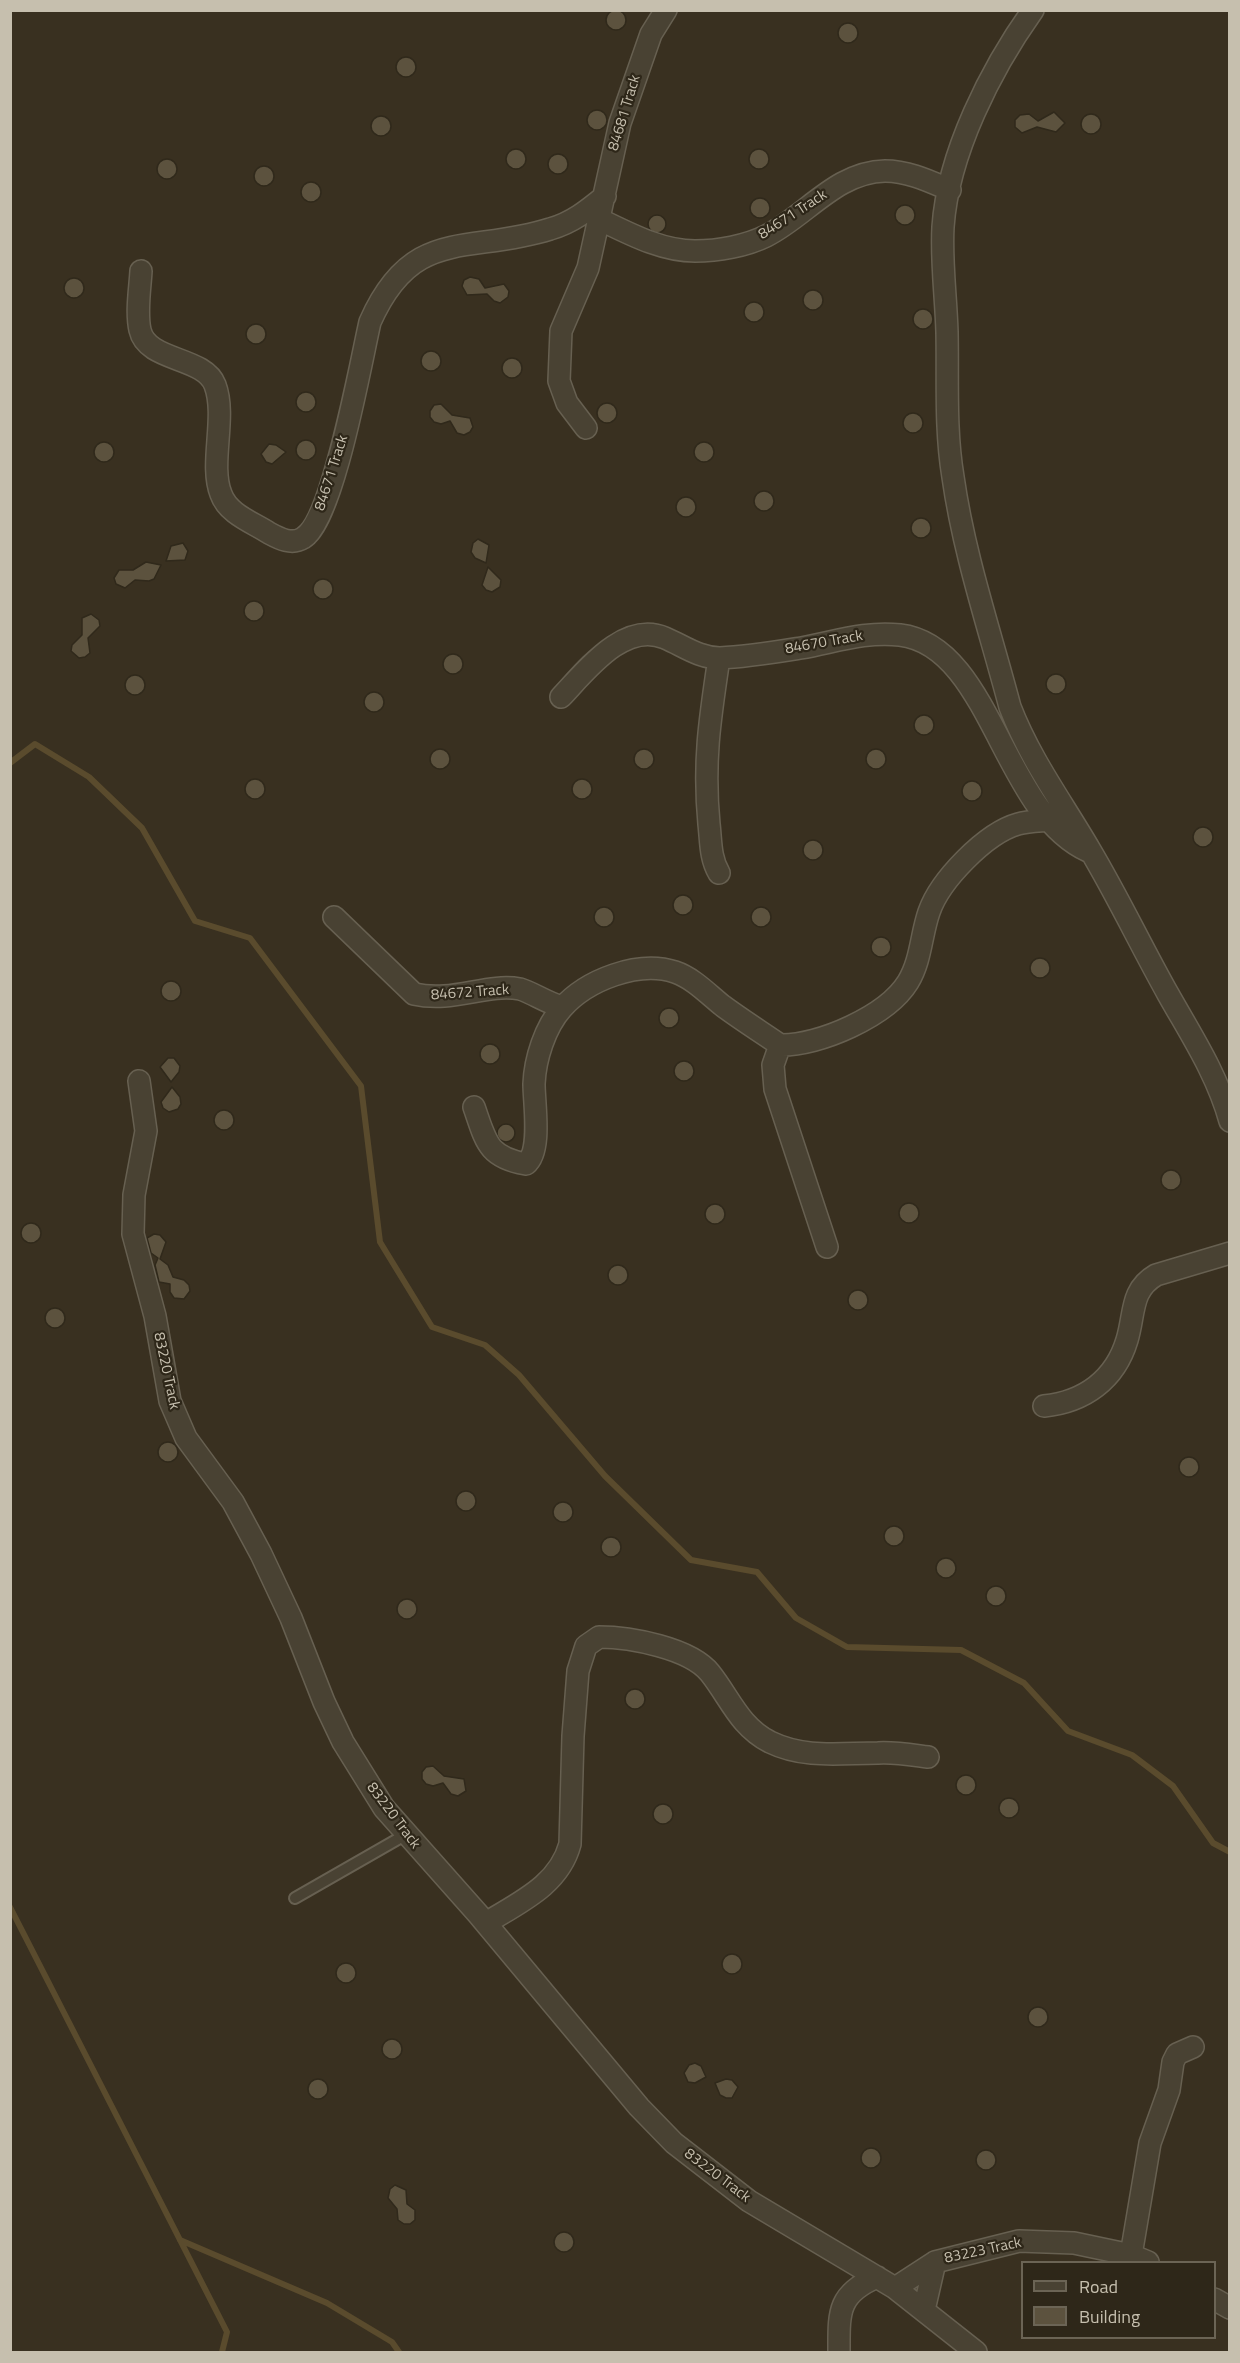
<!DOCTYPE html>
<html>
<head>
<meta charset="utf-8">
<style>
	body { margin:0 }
	#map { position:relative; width:1240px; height:2363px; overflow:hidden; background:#393020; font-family:"Titillium Web",sans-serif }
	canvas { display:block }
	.frame { position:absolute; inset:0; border:12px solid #c6bfae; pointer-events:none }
	.legend { position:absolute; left:1021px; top:2261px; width:195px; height:78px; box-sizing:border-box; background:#2e2719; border:2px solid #6b6455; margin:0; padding:8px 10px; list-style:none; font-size:18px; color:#c6bfae }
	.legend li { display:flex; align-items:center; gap:12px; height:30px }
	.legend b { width:30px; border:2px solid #6b6455 }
</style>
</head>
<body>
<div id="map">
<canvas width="1240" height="2363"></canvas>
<div class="frame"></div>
<ul class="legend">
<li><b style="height:8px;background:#494233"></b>Road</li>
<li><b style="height:16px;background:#5c523e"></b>Building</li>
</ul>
</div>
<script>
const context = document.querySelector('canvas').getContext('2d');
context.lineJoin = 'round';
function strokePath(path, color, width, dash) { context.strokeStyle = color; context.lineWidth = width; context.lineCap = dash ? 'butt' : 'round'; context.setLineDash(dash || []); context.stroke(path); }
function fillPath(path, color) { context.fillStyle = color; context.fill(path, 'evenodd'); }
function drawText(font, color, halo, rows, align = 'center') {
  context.font = font + ' "Titillium Web",sans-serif'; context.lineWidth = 4.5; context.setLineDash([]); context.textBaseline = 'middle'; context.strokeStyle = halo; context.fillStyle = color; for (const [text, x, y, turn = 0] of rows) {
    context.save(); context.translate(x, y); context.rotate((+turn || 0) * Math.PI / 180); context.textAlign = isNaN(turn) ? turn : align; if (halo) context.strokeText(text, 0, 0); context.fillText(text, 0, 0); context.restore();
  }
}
strokePath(new Path2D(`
	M10,763L35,744L89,777L142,828L195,921L250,938L361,1086L380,1242L432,1327L485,1345L519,1375L605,1476L691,1560L757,1572L796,1618L847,1647L961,1650L1024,1683L1068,1731L1132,1755L1173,1786L1213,1843L1230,1852
	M10,1907L227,2332L222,2352
	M180,2240L327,2303L392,2342L399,2352`), '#5a4b2d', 6);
const building = new Path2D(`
	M606 20a10 10 0 1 1 20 0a10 10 0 1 1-20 0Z
	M838 33a10 10 0 1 1 20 0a10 10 0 1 1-20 0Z
	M396 67a10 10 0 1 1 20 0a10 10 0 1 1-20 0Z
	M587 120a10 10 0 1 1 20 0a10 10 0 1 1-20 0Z
	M1054,112L1065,123L1056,132L1037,127L1022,133L1015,127V120L1020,115L1029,114L1038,121Z
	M1081 124a10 10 0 1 1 20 0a10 10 0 1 1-20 0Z
	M371 126a10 10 0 1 1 20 0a10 10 0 1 1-20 0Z
	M506 159a10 10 0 1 1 20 0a10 10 0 1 1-20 0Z
	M749 159a10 10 0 1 1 20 0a10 10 0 1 1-20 0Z
	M548 164a10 10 0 1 1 20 0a10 10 0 1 1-20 0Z
	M157 169a10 10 0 1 1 20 0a10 10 0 1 1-20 0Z
	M254 176a10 10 0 1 1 20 0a10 10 0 1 1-20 0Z
	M301 192a10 10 0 1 1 20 0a10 10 0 1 1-20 0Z
	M750 208a10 10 0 1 1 20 0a10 10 0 1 1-20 0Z
	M895 215a10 10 0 1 1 20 0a10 10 0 1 1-20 0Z
	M648 224a9 9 0 1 1 18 0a9 9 0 1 1-18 0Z
	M470,277L479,279L485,288L504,284L509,291L508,297L500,303L494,301L487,294L467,295L462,286L464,280Z
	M64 288a10 10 0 1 1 20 0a10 10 0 1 1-20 0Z
	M803 300a10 10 0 1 1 20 0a10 10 0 1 1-20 0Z
	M744 312a10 10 0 1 1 20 0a10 10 0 1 1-20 0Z
	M913 319a10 10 0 1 1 20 0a10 10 0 1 1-20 0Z
	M246 334a10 10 0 1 1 20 0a10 10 0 1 1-20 0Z
	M421 361a10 10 0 1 1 20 0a10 10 0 1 1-20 0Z
	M502 368a10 10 0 1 1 20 0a10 10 0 1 1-20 0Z
	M296 402a10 10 0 1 1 20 0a10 10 0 1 1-20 0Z
	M597 413a10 10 0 1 1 20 0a10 10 0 1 1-20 0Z
	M441,404L452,415L470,418L473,427L470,432L464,435L457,433L450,421L441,424L434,422L430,417V411L434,405Z
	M903 423a10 10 0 1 1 20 0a10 10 0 1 1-20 0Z
	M296 450a10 10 0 1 1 20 0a10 10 0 1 1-20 0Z
	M94 452a10 10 0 1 1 20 0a10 10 0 1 1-20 0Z
	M694 452a10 10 0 1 1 20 0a10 10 0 1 1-20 0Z
	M269,444L276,445L286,452L272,464L266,462L261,454Z
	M754 501a10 10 0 1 1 20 0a10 10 0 1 1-20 0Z
	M676 507a10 10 0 1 1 20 0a10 10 0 1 1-20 0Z
	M911 528a10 10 0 1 1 20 0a10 10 0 1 1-20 0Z
	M478,539L489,545L486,563L475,558L471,552L473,543Z
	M183,543L188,551L185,560L166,561L171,546Z
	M146,562L161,565L154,579L149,581L135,580L125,588L116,584L114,578L119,570H133Z
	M488,567L501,580L500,587L492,592L486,590L482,585Z
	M313 589a10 10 0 1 1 20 0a10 10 0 1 1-20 0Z
	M244 611a10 10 0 1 1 20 0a10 10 0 1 1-20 0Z
	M91,614L99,620L100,626L88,638L90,653L85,657L79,658L71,651L72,645L82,635V618Z
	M443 664a10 10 0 1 1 20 0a10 10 0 1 1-20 0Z
	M1046 684a10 10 0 1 1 20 0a10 10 0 1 1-20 0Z
	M125 685a10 10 0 1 1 20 0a10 10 0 1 1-20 0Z
	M364 702a10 10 0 1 1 20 0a10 10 0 1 1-20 0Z
	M914 725a10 10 0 1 1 20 0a10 10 0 1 1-20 0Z
	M634 759a10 10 0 1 1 20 0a10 10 0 1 1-20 0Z
	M430 759a10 10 0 1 1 20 0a10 10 0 1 1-20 0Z
	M866 759a10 10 0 1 1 20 0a10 10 0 1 1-20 0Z
	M572 789a10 10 0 1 1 20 0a10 10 0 1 1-20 0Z
	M245 789a10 10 0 1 1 20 0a10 10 0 1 1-20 0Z
	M962 791a10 10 0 1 1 20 0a10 10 0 1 1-20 0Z
	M1193 837a10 10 0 1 1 20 0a10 10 0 1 1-20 0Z
	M803 850a10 10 0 1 1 20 0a10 10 0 1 1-20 0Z
	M673 905a10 10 0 1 1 20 0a10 10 0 1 1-20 0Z
	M594 917a10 10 0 1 1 20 0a10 10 0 1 1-20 0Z
	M751 917a10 10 0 1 1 20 0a10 10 0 1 1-20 0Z
	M871 947a10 10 0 1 1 20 0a10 10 0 1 1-20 0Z
	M1030 968a10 10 0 1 1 20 0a10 10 0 1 1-20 0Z
	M161 991a10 10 0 1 1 20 0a10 10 0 1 1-20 0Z
	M659 1018a10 10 0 1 1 20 0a10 10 0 1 1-20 0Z
	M480 1054a10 10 0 1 1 20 0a10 10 0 1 1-20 0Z
	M168,1058H174L180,1066L179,1072L171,1082L160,1067Z
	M674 1071a10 10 0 1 1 20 0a10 10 0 1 1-20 0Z
	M172,1087L180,1097L181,1104L178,1109L169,1112L163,1108L161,1102Z
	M214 1120a10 10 0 1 1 20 0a10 10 0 1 1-20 0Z
	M497 1133a9 9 0 1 1 18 0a9 9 0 1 1-18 0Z
	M1161 1180a10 10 0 1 1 20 0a10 10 0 1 1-20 0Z
	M899 1213a10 10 0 1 1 20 0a10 10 0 1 1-20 0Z
	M705 1214a10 10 0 1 1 20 0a10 10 0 1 1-20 0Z
	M21 1233a10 10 0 1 1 20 0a10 10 0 1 1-20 0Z
	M154,1234L160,1235L166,1242L160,1259L168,1265L173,1277L184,1280L189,1285L190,1291L184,1299L174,1298L170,1292V1284L159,1282L155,1265L158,1258L151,1253L147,1238Z
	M608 1275a10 10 0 1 1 20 0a10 10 0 1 1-20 0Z
	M848 1300a10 10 0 1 1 20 0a10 10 0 1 1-20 0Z
	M45 1318a10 10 0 1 1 20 0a10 10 0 1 1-20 0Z
	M158 1452a10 10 0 1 1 20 0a10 10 0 1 1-20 0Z
	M1179 1467a10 10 0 1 1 20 0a10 10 0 1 1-20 0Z
	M456 1501a10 10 0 1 1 20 0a10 10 0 1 1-20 0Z
	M553 1512a10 10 0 1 1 20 0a10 10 0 1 1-20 0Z
	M884 1536a10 10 0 1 1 20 0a10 10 0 1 1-20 0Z
	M601 1547a10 10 0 1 1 20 0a10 10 0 1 1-20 0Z
	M936 1568a10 10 0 1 1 20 0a10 10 0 1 1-20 0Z
	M986 1596a10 10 0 1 1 20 0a10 10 0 1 1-20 0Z
	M397 1609a10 10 0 1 1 20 0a10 10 0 1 1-20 0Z
	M625 1699a10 10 0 1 1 20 0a10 10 0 1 1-20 0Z
	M433,1766L444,1776L464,1779L466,1791L458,1796L451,1794L443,1783L433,1786L426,1784L422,1779V1772L426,1767Z
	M956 1785a10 10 0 1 1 20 0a10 10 0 1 1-20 0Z
	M999 1808a10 10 0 1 1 20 0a10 10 0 1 1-20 0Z
	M653 1814a10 10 0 1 1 20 0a10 10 0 1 1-20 0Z
	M722 1964a10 10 0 1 1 20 0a10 10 0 1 1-20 0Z
	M336 1973a10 10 0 1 1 20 0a10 10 0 1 1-20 0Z
	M1028 2017a10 10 0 1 1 20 0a10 10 0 1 1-20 0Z
	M382 2049a10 10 0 1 1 20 0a10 10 0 1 1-20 0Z
	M695,2063L701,2066L706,2077L695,2083L688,2082L684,2073L689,2065Z
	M726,2079L732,2080L738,2087L732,2098H726L720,2095L715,2083Z
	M308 2089a10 10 0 1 1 20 0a10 10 0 1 1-20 0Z
	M861 2158a10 10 0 1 1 20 0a10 10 0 1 1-20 0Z
	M976 2160a10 10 0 1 1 20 0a10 10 0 1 1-20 0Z
	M395,2185L406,2190L407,2204L415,2210V2220L410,2224H404L398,2220L397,2209L388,2198L390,2189Z
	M554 2242a10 10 0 1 1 20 0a10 10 0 1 1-20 0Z`);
fillPath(building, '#5c523e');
strokePath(building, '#30291b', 1.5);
const lane = new Path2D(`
	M295,1898L405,1835`);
const street = new Path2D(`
	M1033,10C991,69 948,153 943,227C941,261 946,297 947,332C948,380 945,429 953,477C964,555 990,631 1010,707C1030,759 1062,802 1090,850C1118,897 1141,946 1168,994C1191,1035 1217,1074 1230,1121
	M601,220C630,234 662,251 695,251C718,251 746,246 766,236C806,216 836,172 885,171C908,171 929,181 950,190
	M141,271C140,289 136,312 140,330C147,362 204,356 215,385C227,417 209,464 221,494C228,514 252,522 269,533C280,539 292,545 303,538C333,521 361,361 370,322C413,225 468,255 550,229C572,223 588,210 605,196
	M586,428L567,403L559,381L561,331L588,268L620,123L651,34L666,10
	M561,697C585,672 624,620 665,638C684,646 699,658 720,658C746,657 776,652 801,648C835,642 865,631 900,635C991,646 1002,812 1088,851
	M719,873C710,858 711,841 709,824C703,762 710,718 719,658
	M334,917L414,994C453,1003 486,983 520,989C531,992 547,1003 562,1007
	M780,1045L773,1065L775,1089L827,1247
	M139,1081L146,1131L134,1195L133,1234L155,1316L170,1401L186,1438L233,1502L261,1554L291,1618L324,1702L343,1742L384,1808L478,1914L639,2107L674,2143L749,2201L895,2288L976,2352
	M474,1107C486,1141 487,1157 526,1164C542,1151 534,1104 534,1084C535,1059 545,1027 562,1008C587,980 638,960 675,972C693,978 708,994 723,1006C742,1020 761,1032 780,1045C819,1046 887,1016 908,982C921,961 921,935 929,912C940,880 986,833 1018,824C1028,821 1040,821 1050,820
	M1044,1406C1084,1402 1115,1380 1127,1340C1135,1314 1130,1290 1156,1275L1230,1253
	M486,1923C520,1902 559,1885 570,1844L573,1736L578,1671L586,1646L599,1637C630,1637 690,1648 710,1673C730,1698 739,1726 770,1742C805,1759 840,1753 878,1753C895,1752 912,1755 928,1757
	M1131,2255L1150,2143L1169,2090L1173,2062L1177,2054L1193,2047
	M895,2288L935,2262L1019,2241L1074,2243L1131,2255L1148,2262
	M1214,2299L1230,2308
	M924,2310L935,2262
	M839,2352C839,2313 837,2294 877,2277`);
strokePath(lane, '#676051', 14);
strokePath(street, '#676051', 24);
strokePath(lane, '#494233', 10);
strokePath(street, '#494233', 21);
drawText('15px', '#c6bfae', '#2e2719', [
	["84681 Track",625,113,-73],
	["84671 Track",793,215,-33],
	["84671 Track",332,473,-72],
	["84670 Track",824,643,-10],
	["84672 Track",470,993,-4],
	["83220 Track",166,1371,78],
	["83220 Track",393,1816,53],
	["83220 Track",717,2176,37],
	["83223 Track",983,2251,-12]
]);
</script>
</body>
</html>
